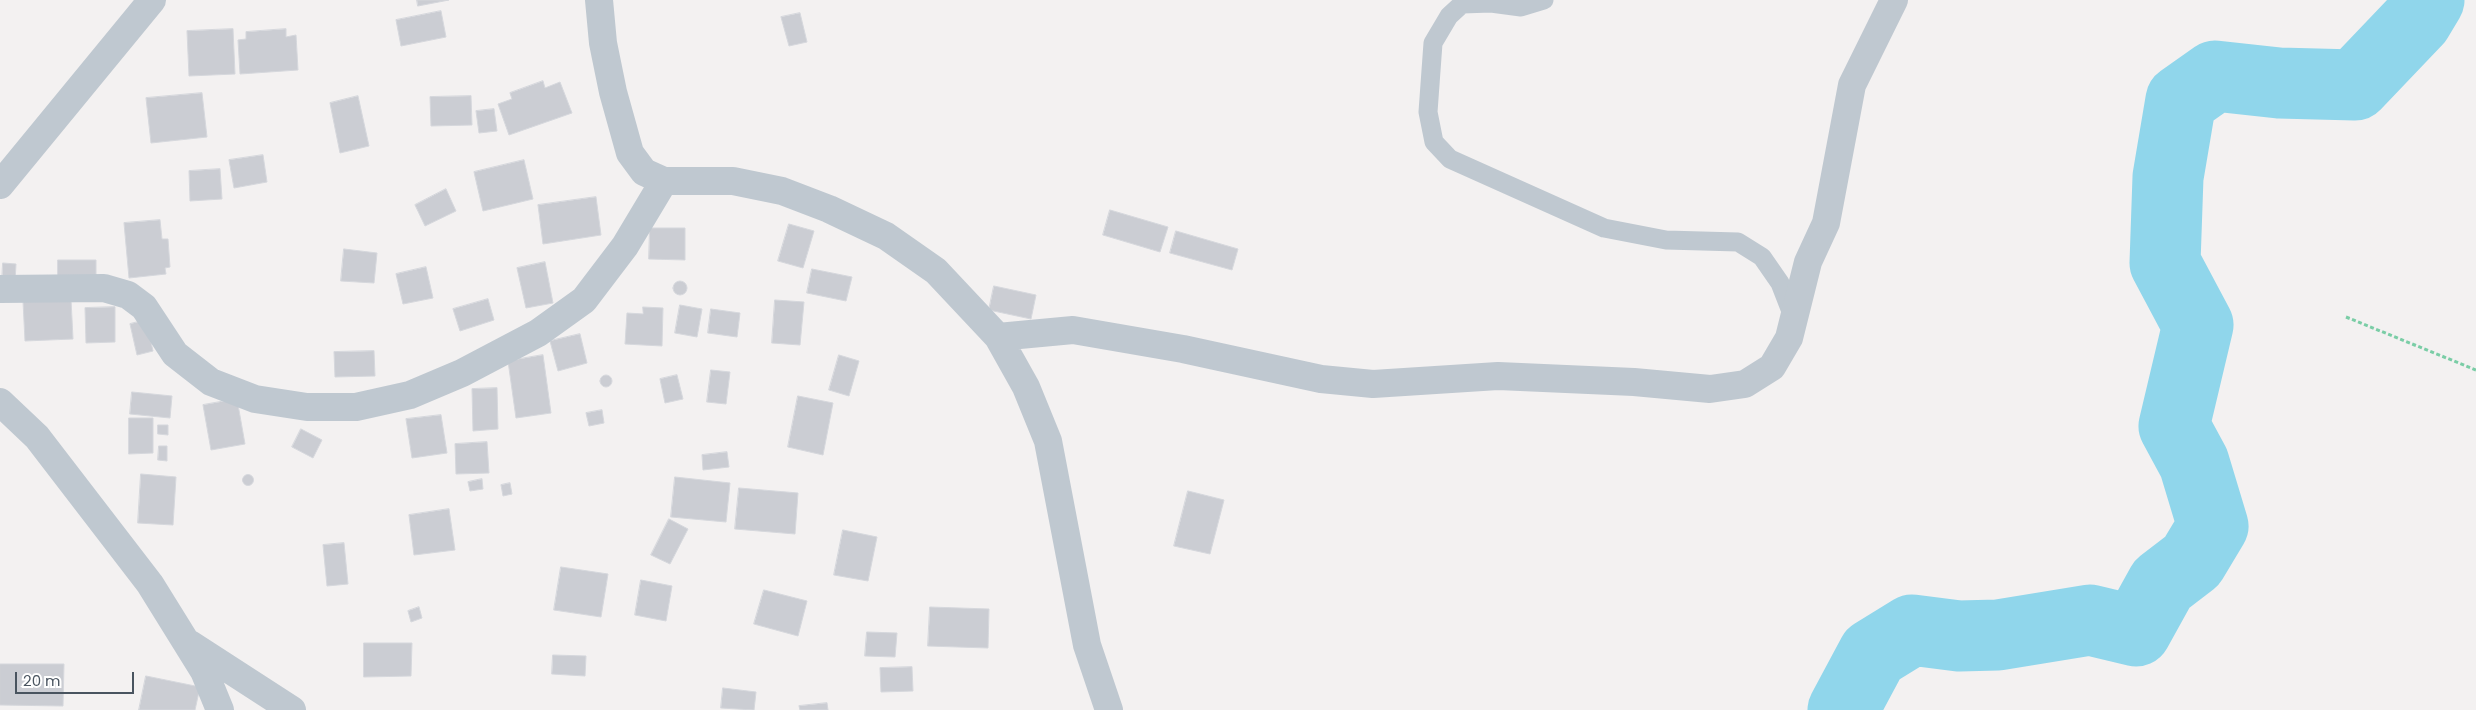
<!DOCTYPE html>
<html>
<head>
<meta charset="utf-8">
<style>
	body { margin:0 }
	#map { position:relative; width:2476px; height:710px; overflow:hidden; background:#f3f1f1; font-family:Poppins,sans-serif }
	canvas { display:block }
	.scale { position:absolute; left:15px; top:672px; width:119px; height:22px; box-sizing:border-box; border:2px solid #49545f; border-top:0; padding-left:6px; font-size:15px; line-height:18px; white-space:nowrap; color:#49545f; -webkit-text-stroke:4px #fff; paint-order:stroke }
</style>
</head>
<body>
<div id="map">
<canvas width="2476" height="710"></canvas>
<div class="scale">20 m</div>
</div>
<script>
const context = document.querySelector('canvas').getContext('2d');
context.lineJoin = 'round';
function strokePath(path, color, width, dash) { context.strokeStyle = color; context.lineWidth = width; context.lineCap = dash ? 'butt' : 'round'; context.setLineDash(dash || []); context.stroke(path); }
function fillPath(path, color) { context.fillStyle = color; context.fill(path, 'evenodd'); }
strokePath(new Path2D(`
	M1843,710L1873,654L1912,630L1959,636L1998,635L2090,620L2136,631L2162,584L2192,561L2213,526L2194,463L2174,426L2198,325L2165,263L2168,177L2181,100L2215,76L2279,83L2355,85L2417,20L2429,0`), '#90d6eb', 71);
const building = new Path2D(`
	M417,0H449L418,6Z
	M441,11L446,37L401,46L396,20Z
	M800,13L807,42L789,46L781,17Z
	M233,29L235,74L189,76L187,31Z
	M286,29V37L296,35L298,70L240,74L238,40L246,39V32Z
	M543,81L545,88L560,82L572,113L509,135L498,104L512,99L510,93Z
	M202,93L207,137L151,143L146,98Z
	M358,96L369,146L340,153L330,103Z
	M471,96L472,125L431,126L430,97Z
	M494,109L497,131L479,133L476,111Z
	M263,155L267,182L234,188L229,160Z
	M524,160L533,199L483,211L474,172Z
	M220,169L222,199L190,201L189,171Z
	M446,189L456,211L425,226L415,205Z
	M596,197L601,235L543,244L538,205Z
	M1110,210L1168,227L1160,252L1103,235Z
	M160,220L162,239H168L170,267L165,268L166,274L129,278L124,223Z
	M789,224L814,231L803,268L778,261Z
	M650,228H685V260L649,259Z
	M1176,231L1238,249L1232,270L1170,253Z
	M344,249L377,253L374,283L341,281Z
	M58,260H96V277H58Z
	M545,262L553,303L526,308L517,268Z
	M3,263L16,264L15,282H2Z
	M426,267L433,298L403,304L396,274Z
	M812,269L852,277L846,301L807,293Z
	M673 288a7 7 0 1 1 14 0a7 7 0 1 1-14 0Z
	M994,286L1036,295L1031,319L989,310Z
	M71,299L73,339L25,341L23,301Z
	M488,299L494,320L460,331L453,309Z
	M775,300L804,302L800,345L772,343Z
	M680,305L702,309L697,337L675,333Z
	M115,307V342L86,343L85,308Z
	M643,307L663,308L662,346L625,344L627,313L643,314Z
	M711,309L740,313L737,337L708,333Z
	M146,320L153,351L137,355L130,324Z
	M580,334L587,363L558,371L550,341Z
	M374,351L375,376L335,377L334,352Z
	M543,355L551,413L516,418L508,361Z
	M839,355L859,361L849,396L829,390Z
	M711,370L730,372L726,404L707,402Z
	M600 381a6 6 0 1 1 12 0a6 6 0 1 1-12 0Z
	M677,375L683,399L665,403L660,379Z
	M497,388L498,429L473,431L472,389Z
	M132,392L172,396L170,418L130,414Z
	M798,396L833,403L823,455L788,447Z
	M237,399L245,444L211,450L203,405Z
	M602,410L604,423L589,426L586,413Z
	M441,415L447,453L412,458L406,419Z
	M129,418H153V453L129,454Z
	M158,425H168V435L158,434Z
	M301,429L322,440L313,458L292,447Z
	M487,442L489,473L456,474L455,444Z
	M159,446H167V461L158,460Z
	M727,452L729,467L703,470L702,455Z
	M141,474L176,477L173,525L138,523Z
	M242.5 480a5.5 5.5 0 1 1 11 0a5.5 5.5 0 1 1-11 0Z
	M675,477L730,483L726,522L671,517Z
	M482,479L483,489L470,491L468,482Z
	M510,483L512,494L503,496L501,485Z
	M739,488L798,493L795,534L735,529Z
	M1188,491L1224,500L1210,554L1174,546Z
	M449,509L455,550L414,555L409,515Z
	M669,519L688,529L670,564L651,555Z
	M843,530L877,537L868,581L834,575Z
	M344,543L348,584L327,586L323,545Z
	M561,567L608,574L601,617L554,610Z
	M641,580L672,586L666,621L635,615Z
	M764,590L807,601L798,636L754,624Z
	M419,607L422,618L411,622L408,611Z
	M930,607L989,609L988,648L928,646Z
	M867,632L897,633L895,657L865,656Z
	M364,643H412L411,676L364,677Z
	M553,655L586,656L585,676L552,674Z
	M0,664H64L63,706L0,705Z
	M912,667L913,691L881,692L880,668Z
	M146,676L200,687L195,710H139Z
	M723,688L756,692L754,710L721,708Z
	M827,703L828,710H800L799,706Z`);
fillPath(building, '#cbcdd3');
strokePath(building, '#d5d7dc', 1);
strokePath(new Path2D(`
	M2346,317L2476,370`), '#7acda6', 3, [4, 2.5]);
strokePath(new Path2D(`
	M1544,0L1521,7L1491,3L1462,4L1449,16L1433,43L1428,112L1434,142L1450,159L1604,228L1666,240L1738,242L1762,257L1780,283L1794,319`), '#bfc8d0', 19);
strokePath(new Path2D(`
	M599,0L603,43L613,92L630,153L644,172L664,181H733L782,191L829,209L886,236L936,271L998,337L1026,387L1048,441L1087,645L1109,710
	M0,185L152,0
	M0,289L104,288L128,295L144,307L175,354L211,382L255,399L307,407H356L410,395L462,373L538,333L584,300L625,246L664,181
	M998,337L1073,330L1183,349L1321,379L1373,384L1498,376L1634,382L1710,389L1745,384L1772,367L1789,338L1808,262L1826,223L1852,85L1894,0
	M0,402L37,437L150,584L204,671L220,710
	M190,644L292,710`), '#bfc8d0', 28);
</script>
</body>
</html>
